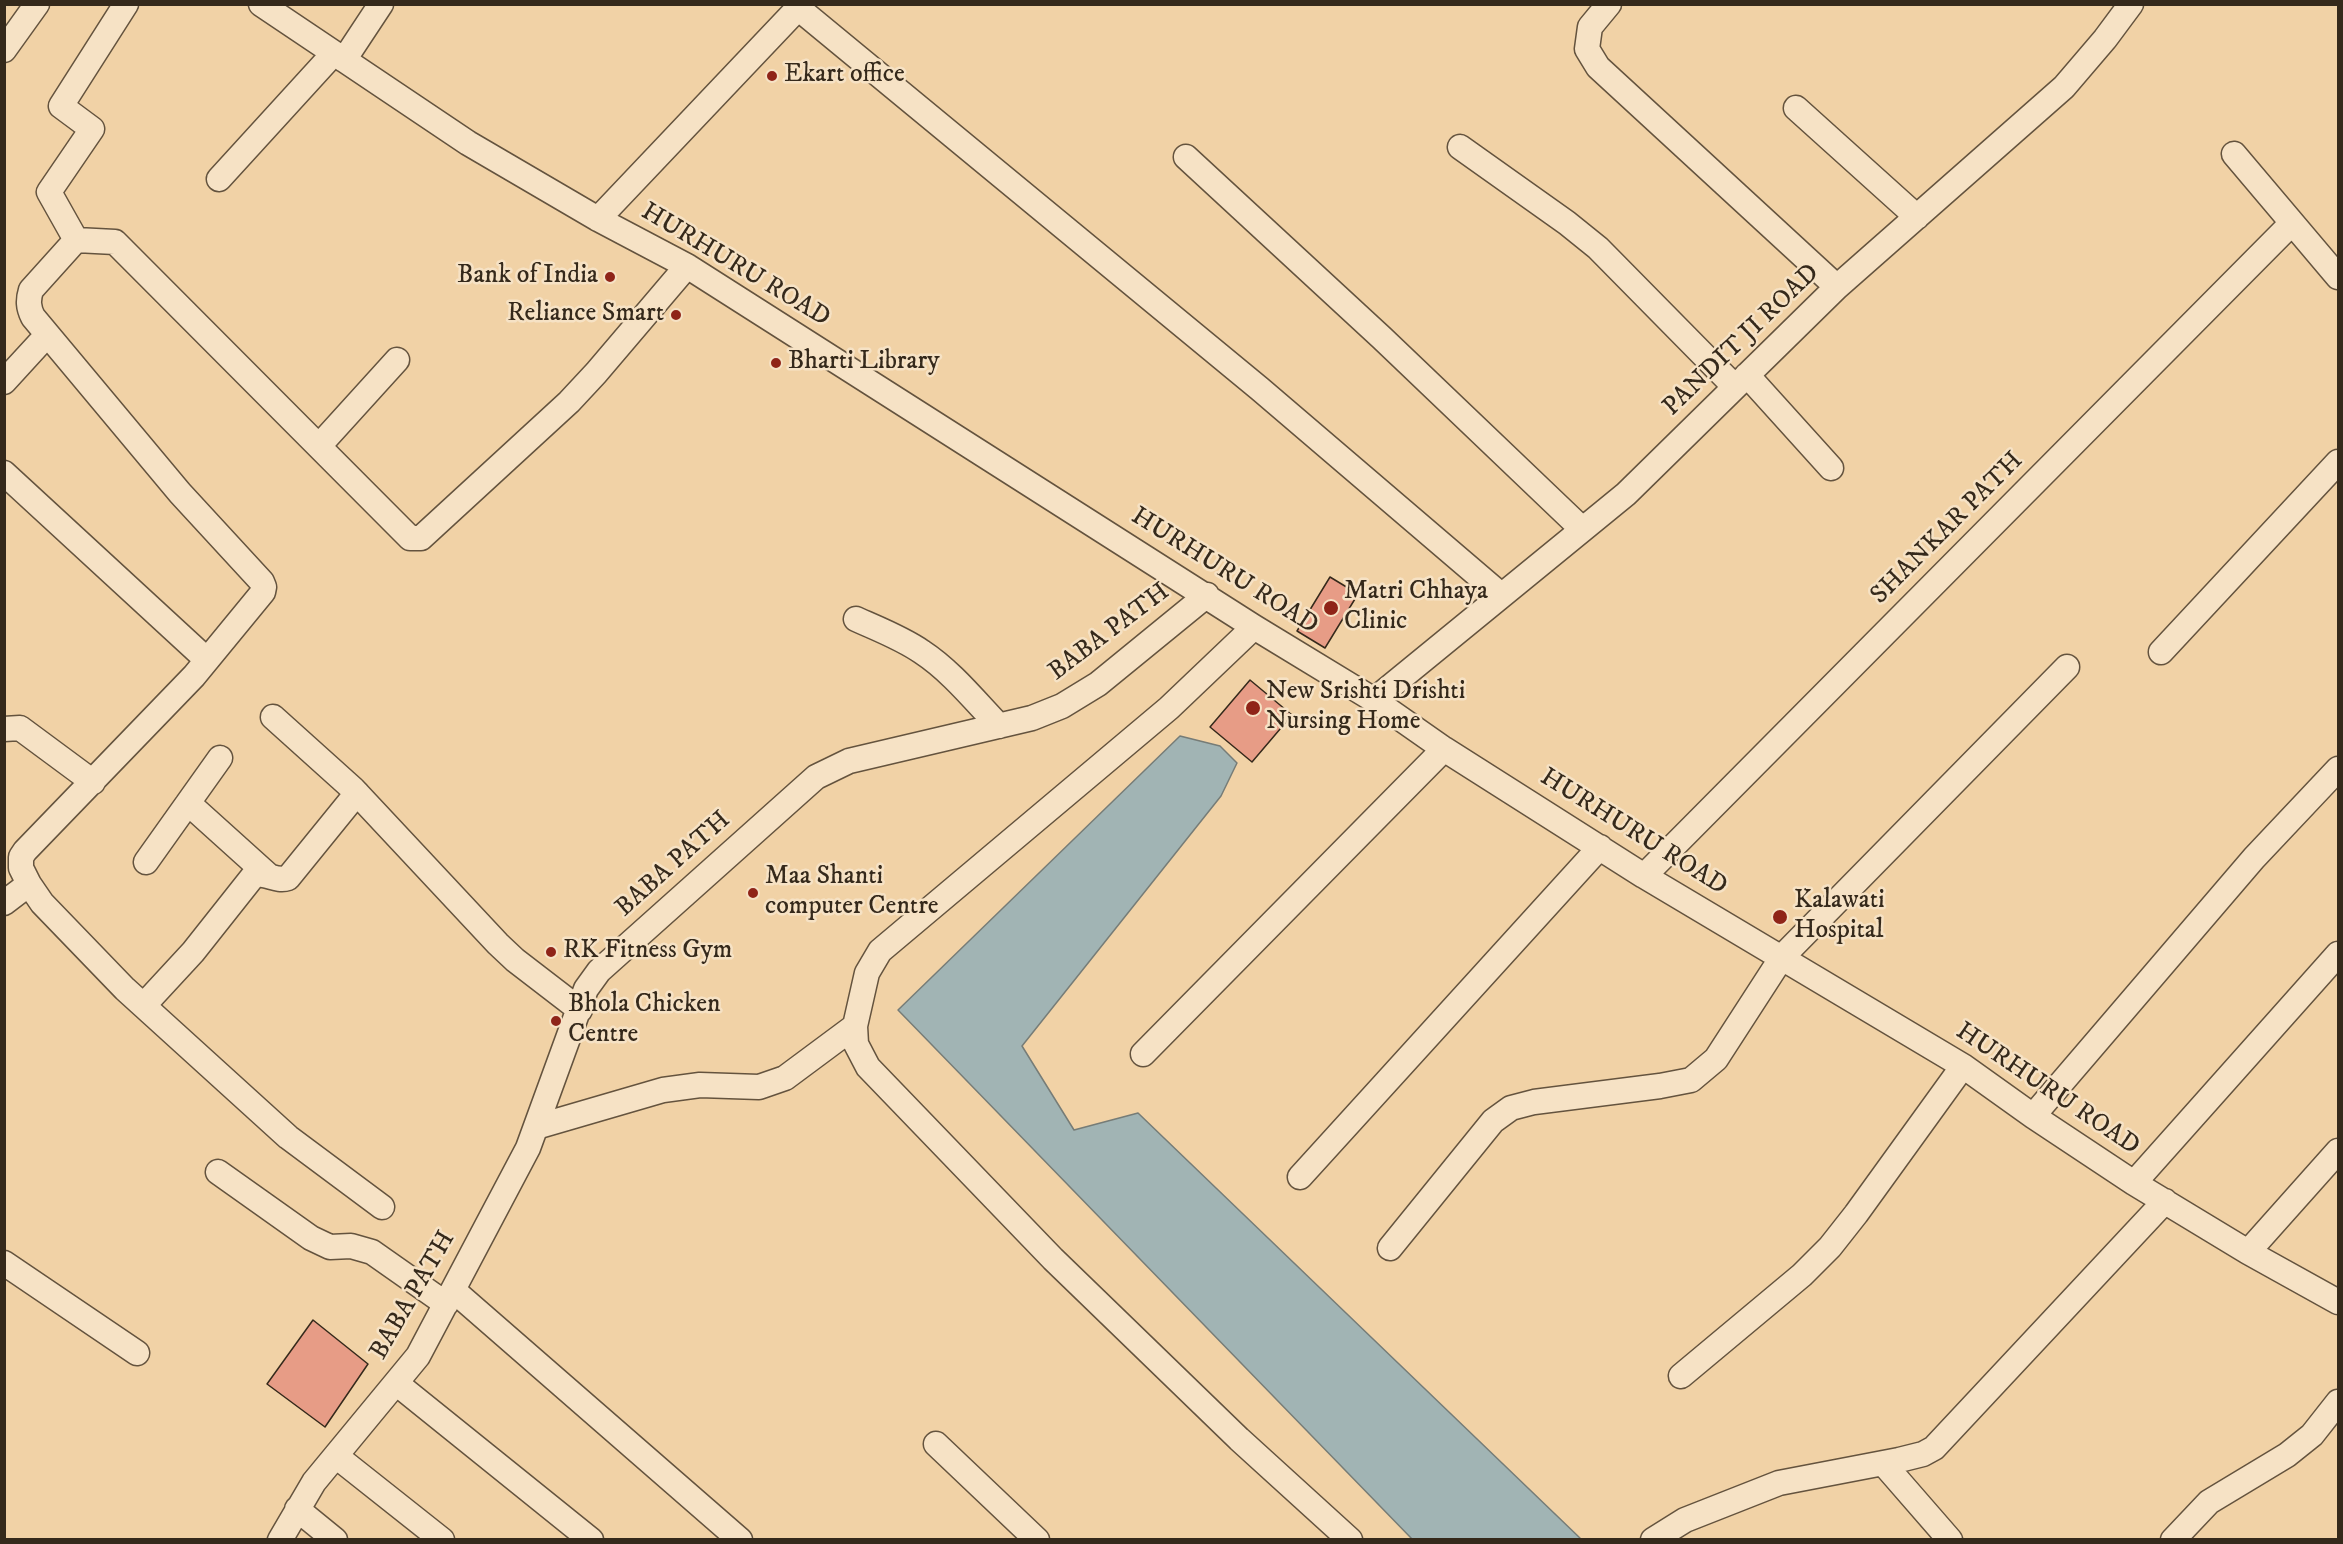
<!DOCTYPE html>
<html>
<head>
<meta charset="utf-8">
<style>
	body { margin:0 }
	#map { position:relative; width:2343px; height:1544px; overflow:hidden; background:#f1d2a6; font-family:"IM FELL DW Pica",serif }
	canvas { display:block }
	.frame { position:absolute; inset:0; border:6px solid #35291b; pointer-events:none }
</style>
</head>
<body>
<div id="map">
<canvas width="2343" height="1544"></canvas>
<div class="frame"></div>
</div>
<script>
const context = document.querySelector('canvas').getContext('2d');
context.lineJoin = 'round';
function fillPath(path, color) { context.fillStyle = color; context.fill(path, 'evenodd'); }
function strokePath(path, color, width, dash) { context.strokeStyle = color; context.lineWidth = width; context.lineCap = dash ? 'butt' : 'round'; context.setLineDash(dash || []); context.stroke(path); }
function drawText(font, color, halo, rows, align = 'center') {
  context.font = font + ' "IM FELL DW Pica",serif'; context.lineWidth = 5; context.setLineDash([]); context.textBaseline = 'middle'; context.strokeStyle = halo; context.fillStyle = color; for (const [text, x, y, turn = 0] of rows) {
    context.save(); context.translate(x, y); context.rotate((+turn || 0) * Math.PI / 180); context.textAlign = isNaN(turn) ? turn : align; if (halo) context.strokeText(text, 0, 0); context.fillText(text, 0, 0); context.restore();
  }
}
const water = new Path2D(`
	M1180,736L1220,746L1237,763L1221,796L1022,1046L1074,1130L1138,1113L1581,1539H1412L898,1010Z`);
fillPath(water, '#a1b4b4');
strokePath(water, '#767c77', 1.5);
const building = new Path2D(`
	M1330,577L1358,594L1325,648L1297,631Z
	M1250,680L1292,715L1252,762L1210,727Z
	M313,1320L368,1364L325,1427L267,1384Z`);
fillPath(building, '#e79c86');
strokePath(building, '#35291b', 1.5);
const street = new Path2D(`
	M261,4L468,143L598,219L687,266L1254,627L1374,700L1444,749L1644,876L1963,1066L2033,1116L2134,1183L2248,1252L2338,1302
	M1609,4L1590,27L1587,49L1598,67L1837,287
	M798,8L1260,389L1501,595
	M4,50L37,4
	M344,60L381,4
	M1796,108L1917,217
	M1460,147L1567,223L1598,248L1735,387
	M2234,154L2338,277
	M1186,157L1382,338L1582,529
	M219,179L334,53
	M598,219L802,4
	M76,240L31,290C28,300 28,307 33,317L180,493L262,582L264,587L263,592L194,676L25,851L21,857V868L29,884L42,903L125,989L288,1137L382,1207
	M76,240L115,242L410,538H421L569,402L596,373L687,266
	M76,240L49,192L92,129L61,106L126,4
	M1747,375L1831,468
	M4,382L47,335
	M319,446L397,360
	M4,473L207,660
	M856,619C878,629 902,638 922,652C951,671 975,701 999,726
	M1254,627L1169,708L880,951L867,973L855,1026L856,1044L868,1067L1053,1259L1239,1439L1350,1540
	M2161,652L2338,462
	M1374,700L1626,494L1837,287L2064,87L2105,39L2131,4
	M273,717L353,789L498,944L515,960L580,1010
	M4,729L20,728L93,782
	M188,803L269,876
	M146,862L220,758
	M1644,876L2292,223
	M4,903L29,884
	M144,1005L193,952L254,875C266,872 276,882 288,878L357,793
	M1143,1054L1444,749
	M2033,1116L2254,858L2338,769
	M536,1127L663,1090L700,1085L759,1087L785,1078L855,1026
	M218,1172L311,1238L330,1247L351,1246L372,1252L446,1304
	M1300,1177L1600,847
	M2134,1183L2338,954
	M1390,1248L1493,1121L1511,1108L1534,1102L1660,1086L1691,1080L1716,1059L1782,957L2067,667
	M2248,1252L2338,1151
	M4,1263L137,1353
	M453,1290L740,1540
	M1681,1376L1802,1275L1830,1247L1856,1214L1963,1066
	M396,1383L591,1540
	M936,1444L1037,1540
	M336,1456L442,1540
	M1883,1463L1950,1540
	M297,1509L335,1540
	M280,1540L314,1482L418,1356L528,1148L586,989L599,971L816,777L849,761L1032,718L1062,706L1098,684L1207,595
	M1653,1540L1685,1520L1779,1483L1899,1460L1923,1454L1934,1448L2165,1201
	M2173,1540L2209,1502L2287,1455L2312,1435L2338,1402`);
strokePath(street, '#64533e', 27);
strokePath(street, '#f6e2c5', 24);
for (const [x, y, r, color] of [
	[772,76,6,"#8f2418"],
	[610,277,6,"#8f2418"],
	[676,315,6,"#8f2418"],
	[776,363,6,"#8f2418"],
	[1331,608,8,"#8f2418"],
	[1253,708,8,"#8f2418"],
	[753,893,6,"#8f2418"],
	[1780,917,8,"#8f2418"],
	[551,952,6,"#8f2418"],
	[556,1021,6,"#8f2418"]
]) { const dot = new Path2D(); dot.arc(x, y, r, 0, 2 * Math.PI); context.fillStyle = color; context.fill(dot); strokePath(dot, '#f6e2c5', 2); }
drawText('26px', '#35291b', '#f6e2c5', [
	["Ekart office",784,76],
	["Bank of India",598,277,"right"],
	["Reliance Smart",664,315,"right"],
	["Bharti Library",788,363],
	["Matri Chhaya",1344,593],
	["Clinic",1344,623],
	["New Srishti Drishti",1266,693],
	["Nursing Home",1266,723],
	["Maa Shanti",765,878],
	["computer Centre",765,908],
	["Kalawati",1794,902],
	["Hospital",1794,932],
	["RK Fitness Gym",563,952],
	["Bhola Chicken",568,1006],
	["Centre",568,1036]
], 'left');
drawText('26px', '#35291b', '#f6e2c5', [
	["HURHURU ROAD",735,266,31],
	["PANDIT JI ROAD",1742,341,-44],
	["SHANKAR PATH",1948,529,-45],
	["HURHURU ROAD",1224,572,32],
	["BABA PATH",1110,633,-37],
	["HURHURU ROAD",1633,833,32],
	["BABA PATH",674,865,-42],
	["HURHURU ROAD",2047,1090,34],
	["BABA PATH",414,1296,-60]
]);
</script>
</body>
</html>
